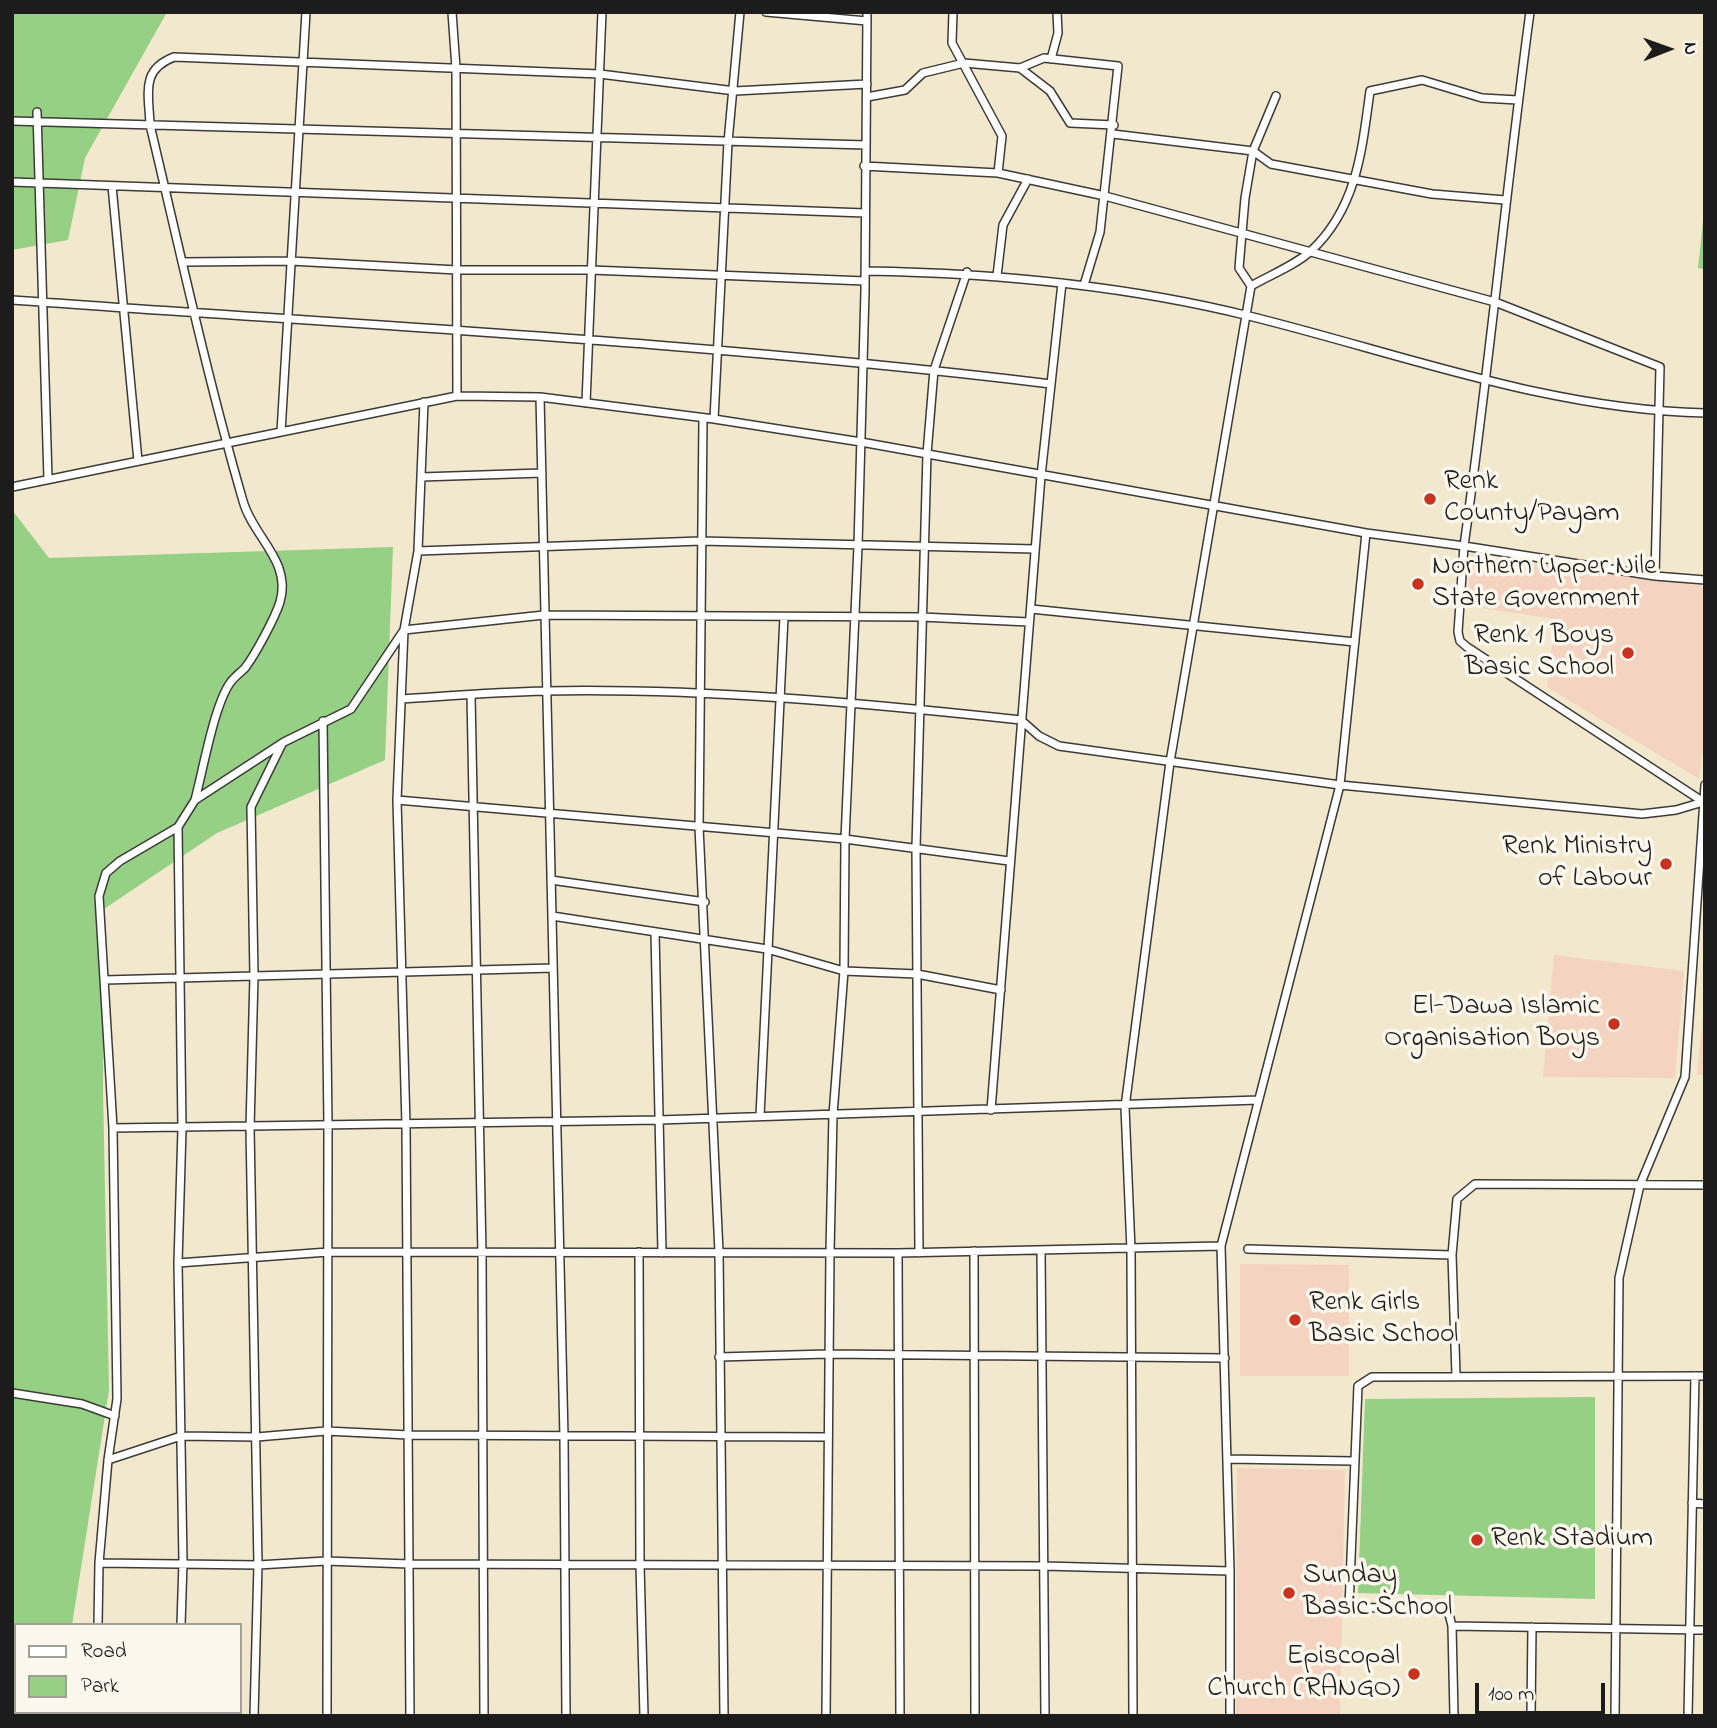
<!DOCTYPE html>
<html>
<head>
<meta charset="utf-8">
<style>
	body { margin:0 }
	#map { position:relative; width:1717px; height:1728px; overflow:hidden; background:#f2e8ce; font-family:"Indie Flower",sans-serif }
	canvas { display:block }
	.frame { position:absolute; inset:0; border:14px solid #1c1c1c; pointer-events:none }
	.legend { position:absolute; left:14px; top:1623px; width:228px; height:91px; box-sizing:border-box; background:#fbf7ec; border:2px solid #a29f99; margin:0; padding:9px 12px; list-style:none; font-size:21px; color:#1c1c1c }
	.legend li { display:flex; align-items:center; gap:14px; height:35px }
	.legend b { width:35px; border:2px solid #a29f99 }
	.north { position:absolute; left:1633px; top:14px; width:70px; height:70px; -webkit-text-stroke:5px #fbf7ec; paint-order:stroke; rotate:89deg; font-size:19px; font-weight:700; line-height:28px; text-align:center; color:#1c1c1c }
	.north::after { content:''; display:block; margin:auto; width:24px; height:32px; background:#1c1c1c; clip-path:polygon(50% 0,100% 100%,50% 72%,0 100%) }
	.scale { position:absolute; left:1475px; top:1683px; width:130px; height:32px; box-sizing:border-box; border:4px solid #1c1c1c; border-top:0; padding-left:9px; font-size:21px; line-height:24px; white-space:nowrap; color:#1c1c1c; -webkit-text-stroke:5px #fbf7ec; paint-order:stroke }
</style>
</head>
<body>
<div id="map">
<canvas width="1717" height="1728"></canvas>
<div class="frame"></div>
<ul class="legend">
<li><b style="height:9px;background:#fff"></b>Road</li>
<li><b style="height:19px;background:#95d084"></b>Park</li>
</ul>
<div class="north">N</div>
<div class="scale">100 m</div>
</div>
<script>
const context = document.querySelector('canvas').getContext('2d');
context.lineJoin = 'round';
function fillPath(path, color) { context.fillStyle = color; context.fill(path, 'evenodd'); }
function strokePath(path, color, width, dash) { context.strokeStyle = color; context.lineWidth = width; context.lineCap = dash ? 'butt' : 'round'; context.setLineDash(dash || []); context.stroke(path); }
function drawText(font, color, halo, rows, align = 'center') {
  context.font = font + ' "Indie Flower",sans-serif'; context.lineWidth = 7; context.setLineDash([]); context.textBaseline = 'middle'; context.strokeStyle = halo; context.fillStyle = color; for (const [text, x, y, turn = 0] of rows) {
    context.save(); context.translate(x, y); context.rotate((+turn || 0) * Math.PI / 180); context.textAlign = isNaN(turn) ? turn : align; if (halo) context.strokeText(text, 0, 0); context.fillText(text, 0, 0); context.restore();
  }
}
fillPath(new Path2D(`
	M1471,555L1705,586V731L1699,779L1547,687L1555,619L1467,606Z
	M1554,955L1684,971L1675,1078L1543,1077Z
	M1705,995V1075H1697Z
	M1240,1264L1349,1265V1376H1240Z
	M1237,1468L1345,1470L1340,1716H1236Z`), '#f4d3c0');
fillPath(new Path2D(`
	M12,12H167L85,158L68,240L12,250Z
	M1705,203V269L1698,268Z
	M12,510L49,558L393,547L385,760L217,833L104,909L103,1090L109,1390L72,1625H16V1712H59L58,1716H12Z
	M1595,1397V1599L1358,1593L1365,1399Z`), '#95d084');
const minor = new Path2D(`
	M452,12L456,68L457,396
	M766,12L867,21
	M953,12L952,43L1002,136L998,173
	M1051,59L1058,33L1057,12
	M1020,68L1050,91L1070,123L1114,125
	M867,97L905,90L923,73L964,63L1020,68L1044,58L1118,66L1100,232L1084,285
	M37,112L48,479
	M12,121L866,145
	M1113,134L1253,151L1271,164L1432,194L1505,200
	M864,166L998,173L1105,196L1495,302L1660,367L1655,576
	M12,182L865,213
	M112,186L138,461
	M183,262L291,261L457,270H591L865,281
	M865,271C995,273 1124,285 1249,316C1399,353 1549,410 1705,413
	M997,276L1003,225L1028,179
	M1251,286L1239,268L1245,198L1253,151L1276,96
	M12,300C358,325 706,342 1051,384
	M540,397L564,1437L566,1716
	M586,403L602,12
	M703,418L699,827L719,1252L724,1716
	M714,419L728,142L740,12
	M281,432L306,12
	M421,477L542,473
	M12,487L457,396L540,397L714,419L861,442L1366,533
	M418,551L701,541L1035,549
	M1031,609L1355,642
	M471,695L482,1254L484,1716
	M402,699C449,696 497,692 545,691C704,688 864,703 1021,720L1039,736L1059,746L1340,785L1642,814L1676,810L1703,802
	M323,721L328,1126L327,1716
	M195,800C203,770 214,706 230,683C234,677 240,673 245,668C255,655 275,618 280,602C292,561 253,537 243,501C207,377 180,251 150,125C149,94 140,70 174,57L600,74L735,91L867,84
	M397,800L845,839L1009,861
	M1705,803L1467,647L1460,641L1458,632L1464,546L1655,576L1705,580
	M551,880L705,902
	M552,916L767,949L844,971L917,974L1001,990
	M655,932L662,1253
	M104,980L553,968
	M991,1110L1041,476L1062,283
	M760,1116L784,617
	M113,1128L659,1120L1258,1100
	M1248,1249L1452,1255L1457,1199L1475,1184L1705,1185
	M1041,1250L1045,1716
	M974,1251L975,1716
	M639,1252L640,1565L644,1716
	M898,1253L900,1716
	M919,1253L916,848L927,454L934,370L967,272
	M1452,1255L1456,1375
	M178,1263L328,1252L898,1253L1221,1246
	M719,1357L828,1354L1225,1358
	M12,1393L82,1404L115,1416
	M1228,1459L1353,1461
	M108,1460L181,1436L257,1437L326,1431L409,1435L827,1437
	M1692,1503L1705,1504
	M99,1563L258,1565L326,1561L409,1564L1044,1566L1230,1571
	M98,1625L99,1563L108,1460L117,1399L113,1128L99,896L106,873L120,861L178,827
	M181,1625L183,1562L178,1263L182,1129L178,827L195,800L284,742L351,709L404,630L544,615L921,617L1029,622
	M1452,1626L1449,1614L1441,1610L1349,1607L1358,1386L1372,1377L1705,1376
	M97,1716V1712
	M178,1716V1712
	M254,1716L258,1565L250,1128L254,976L251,807L282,744
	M410,1716L406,1125L397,800L404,630L418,551L424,402
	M826,1716L830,1252L833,1115L844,971L845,839L858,546L865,291L867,12
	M1133,1716L1131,1250L1125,1107L1170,762L1251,286C1270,275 1296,265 1312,250C1357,207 1362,150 1370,91L1422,80L1482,98L1518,100
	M1230,1716V1571L1221,1246L1340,785L1366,533L1464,546C1489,368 1506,190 1530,12
	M1454,1716L1452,1626L1705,1630
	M1531,1716L1532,1627
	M1615,1716L1619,1278L1640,1185L1685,1077L1705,785
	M1688,1716L1695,1376`);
strokePath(minor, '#3c3b37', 10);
strokePath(minor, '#fff', 7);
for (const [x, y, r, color] of [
	[1430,499,7,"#c8321e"],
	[1418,584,7,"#c8321e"],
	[1628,653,7,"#c8321e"],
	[1666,864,7,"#c8321e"],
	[1614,1024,7,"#c8321e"],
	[1295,1320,7,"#c8321e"],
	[1477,1540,7,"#c8321e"],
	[1289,1593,7,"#c8321e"],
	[1414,1674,7,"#c8321e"]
]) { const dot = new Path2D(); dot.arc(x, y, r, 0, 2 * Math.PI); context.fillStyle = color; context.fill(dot); strokePath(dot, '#fbf7ec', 2.5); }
drawText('28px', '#1c1c1c', '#fbf7ec', [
	["Renk",1444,483],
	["County/Payam",1444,515],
	["Northern Upper Nile",1432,568],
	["State Government",1432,600],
	["Renk 1 Boys",1614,637,"right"],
	["Basic School",1614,669,"right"],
	["Renk Ministry",1652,848,"right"],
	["of Labour",1652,880,"right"],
	["El-Dawa Islamic",1600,1008,"right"],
	["Organisation Boys",1600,1040,"right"],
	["Renk Girls",1309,1304],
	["Basic School",1309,1336],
	["Renk Stadium",1491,1540],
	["Sunday",1303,1577],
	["Basic School",1303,1609],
	["Episcopal",1400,1658,"right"],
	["Church (RANGO)",1400,1690,"right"]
], 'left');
</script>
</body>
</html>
